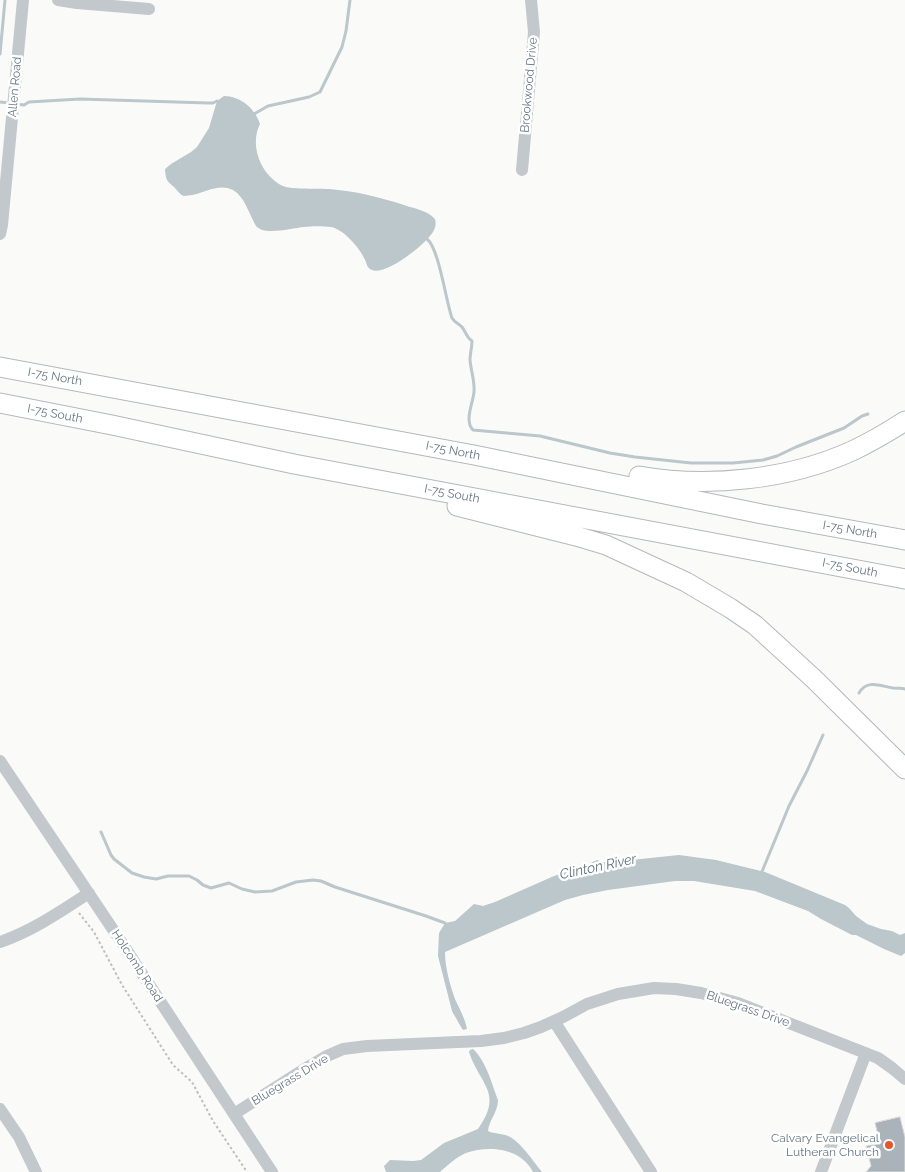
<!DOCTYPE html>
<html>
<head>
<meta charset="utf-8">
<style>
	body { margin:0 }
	canvas { display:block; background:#fafaf8 }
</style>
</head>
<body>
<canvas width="905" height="1172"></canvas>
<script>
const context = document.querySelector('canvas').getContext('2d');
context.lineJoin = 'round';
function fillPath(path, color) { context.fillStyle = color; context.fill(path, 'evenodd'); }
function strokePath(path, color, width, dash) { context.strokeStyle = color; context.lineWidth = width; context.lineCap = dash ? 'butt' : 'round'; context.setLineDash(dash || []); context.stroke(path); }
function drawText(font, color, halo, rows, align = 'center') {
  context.font = font + ' Raleway,sans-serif'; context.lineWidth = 5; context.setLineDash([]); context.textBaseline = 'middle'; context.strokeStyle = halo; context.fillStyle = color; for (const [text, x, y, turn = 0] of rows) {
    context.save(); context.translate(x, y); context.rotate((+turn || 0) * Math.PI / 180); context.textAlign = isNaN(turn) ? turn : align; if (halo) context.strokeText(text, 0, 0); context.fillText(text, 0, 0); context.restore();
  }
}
fillPath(new Path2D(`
	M224,96C240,96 255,108 260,124C249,145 261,176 283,186C292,190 318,188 329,189C355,191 379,197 404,205C415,209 427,210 435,219C436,223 436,226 434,230C428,243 386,276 372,270C366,268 367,262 364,258C359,247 343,229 331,227C323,226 312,226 304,227C292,228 264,236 256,226C249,214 245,197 233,190C219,183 206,192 192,195C190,195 186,196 184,196C180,195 178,191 175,188C167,180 166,182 165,169L171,164L191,152L197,147L209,128L217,101Z
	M679,855L716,860L765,872L845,905L849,908L856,916L867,924L881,929L892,931L900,935L905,933V953L901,956L884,949L856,935H852L821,919L808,911L755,891L694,881H675L608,890L583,895L565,900L445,952C445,967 450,985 455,999C459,1008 465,1018 467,1029L463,1030L461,1027L452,1011L438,956L439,933L445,923L455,921L474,904L483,906L495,902L554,876L584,866L597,860L603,862H612Z
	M473,1049C486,1061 492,1084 498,1100C498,1112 489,1120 488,1131C494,1134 501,1133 508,1136C520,1141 533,1161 542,1172H533C521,1148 489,1145 466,1153C456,1157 448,1165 440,1172H386L384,1166L390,1160L413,1161L421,1160L444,1143L478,1129C504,1093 480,1085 469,1052L470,1050Z`), '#bbc7cb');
strokePath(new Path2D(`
	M0,54L5,0
	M0,102L9,103
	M16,104L24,105L29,102L80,99L208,103H213L217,101
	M254,114L268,106L309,97L320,92L342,47L346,31L350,0
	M427,239C439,248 446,302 452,318C455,323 458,323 462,327C466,332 466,337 472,341C472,347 470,354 470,360C471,371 475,382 474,392C473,403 464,421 473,430L540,436L610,453L635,457L691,463H733L763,460L777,456L796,447L844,428L862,416L868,414
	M859,693C867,679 880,686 893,688C897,688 901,688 905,689
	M101,832L111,855L114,859L132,873L144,877L156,879L168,876H189L197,880L203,885L211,888L229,883L242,889L255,892L272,891L296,882L313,880L321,881L335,887L426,916L445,923
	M761,874L789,806L807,771L823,735`), '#bbc7cb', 3);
const building = new Path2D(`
	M900,1117L905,1137V1172H866L871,1166L866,1146L880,1143L875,1123Z`);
fillPath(building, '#aab3b9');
strokePath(building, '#dcdcda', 1);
const highway = new Path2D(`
	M0,367L474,455L762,514L905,540
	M0,403L112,425L294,464L905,579
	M639,476C707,488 788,480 852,451C871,442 888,432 905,421
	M457,506L576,536L606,545L686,582L730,608L755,625L814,679L905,769`);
strokePath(highway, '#b4b9bd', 21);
strokePath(new Path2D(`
	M79,913L94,932L122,985L173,1065L192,1082L213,1121L247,1172`), '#bbbfc2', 2, [2.5, 2.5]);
strokePath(new Path2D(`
	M58,0L77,3L149,9
	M522,170L534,32L531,0
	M0,234L2,225L23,0
	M0,761L120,940L272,1172
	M0,942C32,931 60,912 89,893
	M554,1021L651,1172
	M0,1109L19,1137L36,1172
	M234,1114L303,1070L327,1056L343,1049L367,1046L481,1041L504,1038L524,1033L541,1027L563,1017L587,1004L618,994L654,988L676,989L701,993L738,1003L878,1058L892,1068L905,1079
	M821,1172L866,1053`), '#c3c8cc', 12);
strokePath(highway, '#fff', 19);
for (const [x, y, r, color] of [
	[889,1145,5,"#e4572e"]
]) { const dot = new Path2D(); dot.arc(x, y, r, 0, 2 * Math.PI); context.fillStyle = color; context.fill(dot); strokePath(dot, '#fff', 2); }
drawText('12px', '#657683', '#fff', [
	["Brookwood Drive",529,85,-85],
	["Allen Road",15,87,-85],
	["I-75 North",55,377,10],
	["I-75 South",55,414,11],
	["I-75 North",453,451,11],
	["I-75 South",452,494,11],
	["I-75 North",850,530,10],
	["I-75 South",850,568,11],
	["Holcomb Road",137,966,57],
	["Bluegrass Drive",748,1009,19],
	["Bluegrass Drive",290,1080,-31]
]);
drawText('12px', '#657683', '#fff', [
	["Calvary Evangelical",879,1138],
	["Lutheran Church",879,1152]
], 'right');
drawText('italic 14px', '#60757c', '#fff', [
	["Clinton River",598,867,-12]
]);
</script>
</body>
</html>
